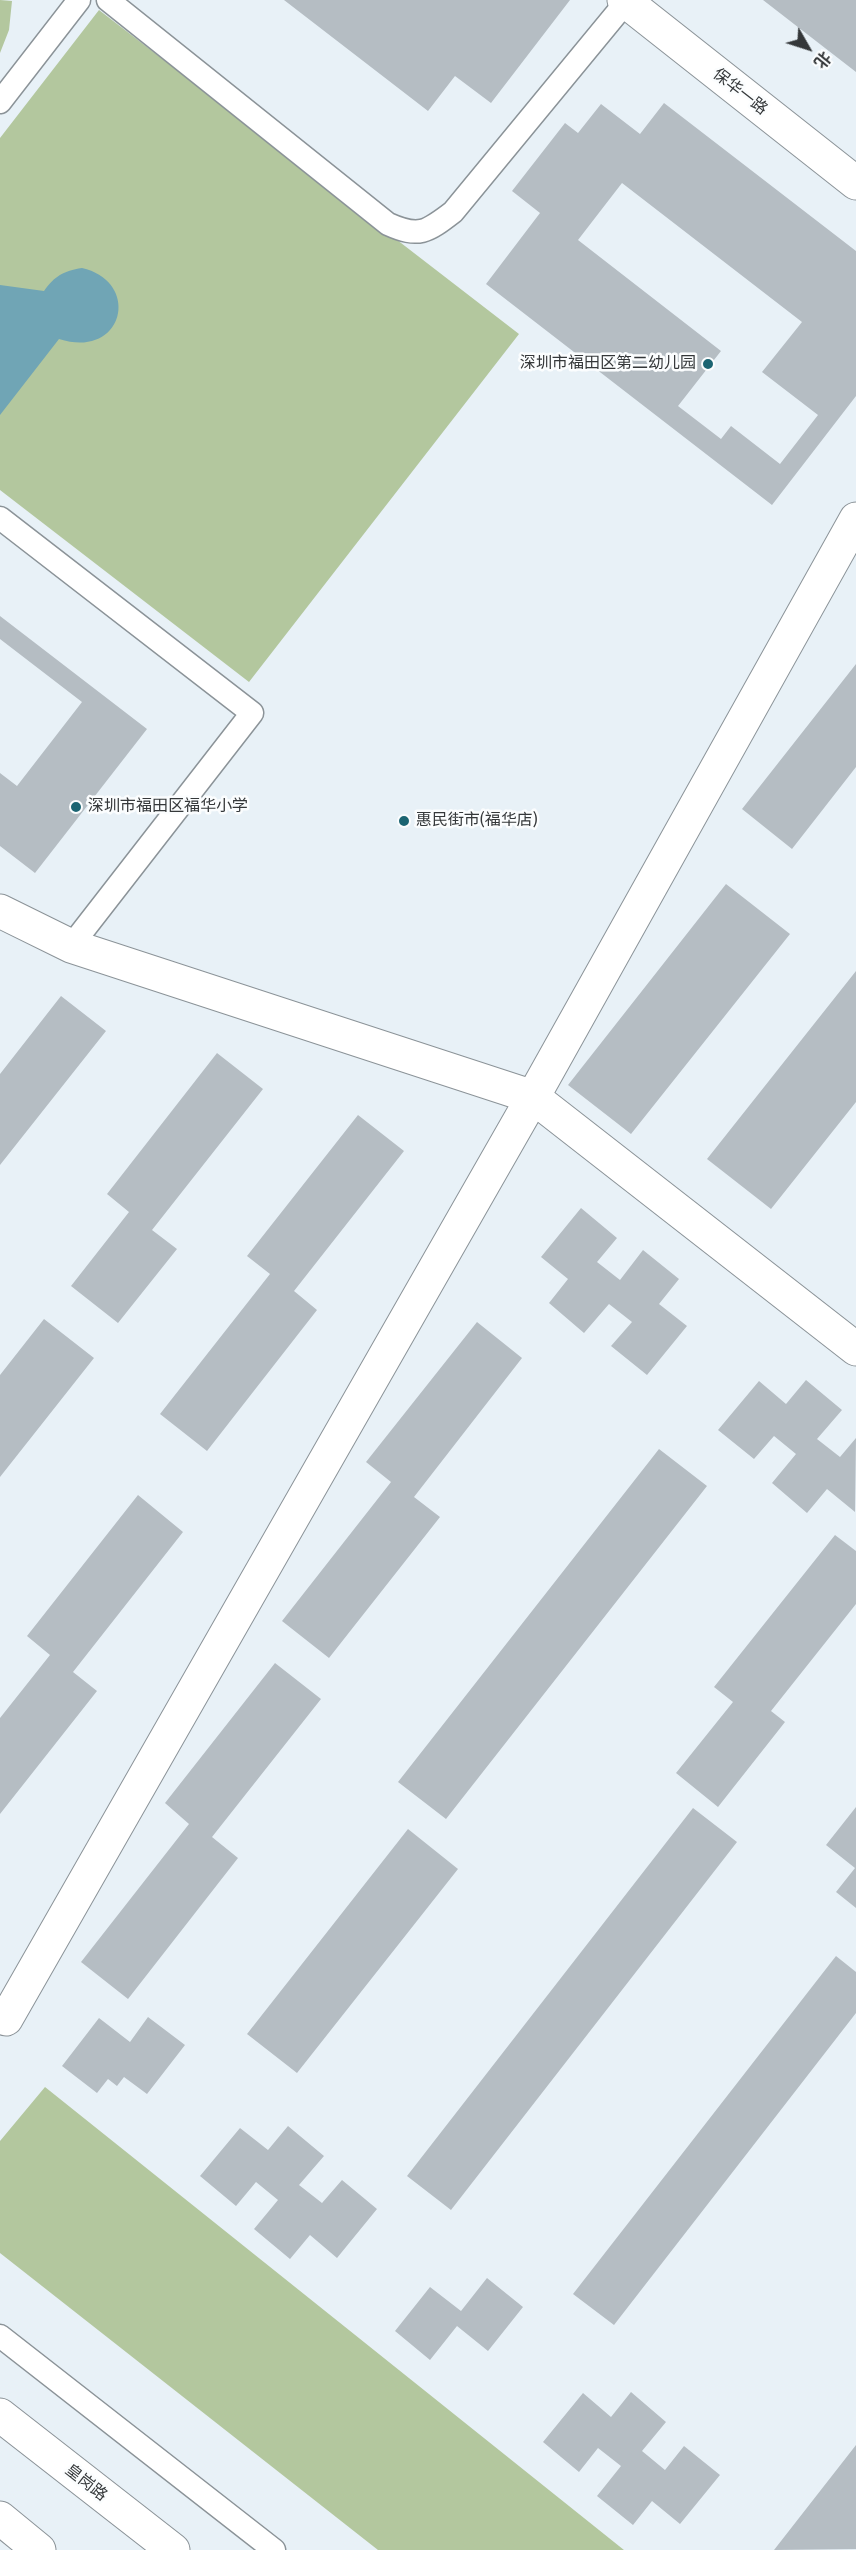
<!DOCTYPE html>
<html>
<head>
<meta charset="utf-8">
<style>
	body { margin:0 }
	#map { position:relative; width:856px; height:2550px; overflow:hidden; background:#e8f1f7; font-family:"Fira Sans Condensed","Noto Sans SC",sans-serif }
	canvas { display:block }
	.north { position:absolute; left:778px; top:18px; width:60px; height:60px; -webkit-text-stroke:4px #fbfdfe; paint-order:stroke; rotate:129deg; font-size:16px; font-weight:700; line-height:24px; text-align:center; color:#35383a }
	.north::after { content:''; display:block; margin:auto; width:21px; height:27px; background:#35383a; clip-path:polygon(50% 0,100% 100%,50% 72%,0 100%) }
</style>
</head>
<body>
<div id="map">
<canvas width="856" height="2550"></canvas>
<div class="north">北</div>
</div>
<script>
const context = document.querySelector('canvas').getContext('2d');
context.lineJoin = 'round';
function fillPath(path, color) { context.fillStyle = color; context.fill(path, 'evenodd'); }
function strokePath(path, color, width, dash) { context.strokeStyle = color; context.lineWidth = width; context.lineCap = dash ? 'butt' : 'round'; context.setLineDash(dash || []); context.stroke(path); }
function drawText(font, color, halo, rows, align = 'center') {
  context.font = font + ' "Fira Sans Condensed","Noto Sans SC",sans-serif'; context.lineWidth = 5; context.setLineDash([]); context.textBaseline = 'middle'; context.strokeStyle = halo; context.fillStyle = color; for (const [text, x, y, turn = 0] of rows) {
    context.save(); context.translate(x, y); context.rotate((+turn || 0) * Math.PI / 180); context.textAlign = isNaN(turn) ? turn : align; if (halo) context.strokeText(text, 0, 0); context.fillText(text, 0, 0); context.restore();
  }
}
fillPath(new Path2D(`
	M0,0L12,1L9,30L0,53Z
	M99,10L519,334L249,682L0,490V138Z
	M45,2087L624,2550H378L0,2253V2141Z`), '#b3c79e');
fillPath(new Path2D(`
	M82,268C142,282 124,360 59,339L0,415V285L44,291C55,276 63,271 82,268Z`), '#70a5b5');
fillPath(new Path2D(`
	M284,0H570L491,103L455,76L428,111Z
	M763,0H856V72Z
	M664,103L856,251V396L772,505L486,284L540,213L512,191L565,123L578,133L601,104L640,134ZM622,183L802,322L762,372L818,415L780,464L731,426L721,439L678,406L721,351L578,240Z
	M0,616L147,729L35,873L0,846V773L17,786L82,702L0,639Z
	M856,664V767L792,849L742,809Z
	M726,884L790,934L631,1134L568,1085Z
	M856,971V1102L771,1209L707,1159Z
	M61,996L106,1031L0,1165V1074Z
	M217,1053L263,1089L152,1230L177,1249L118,1323L71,1286L129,1212L107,1194Z
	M358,1115L404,1151L294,1291L317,1310L207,1451L160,1414L270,1274L247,1256Z
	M581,1208L617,1238L597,1262L620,1280L643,1250L679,1279L659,1304L687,1326L647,1375L611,1346L632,1322L609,1304L584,1333L549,1303L568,1279L541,1257Z
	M44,1319L94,1358L0,1477V1375Z
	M477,1322L522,1358L414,1497L440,1517L329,1658L282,1621L391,1482L366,1462Z
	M806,1380L842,1410L817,1439L840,1457L856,1438L855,1512L827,1489L807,1513L772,1483L796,1454L774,1436L754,1459L718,1430L759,1381L786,1404Z
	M659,1449L707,1486L446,1819L398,1782Z
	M138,1495L183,1532L73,1672L97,1691L0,1814V1718L50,1655L27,1636Z
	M835,1535L856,1551V1604L771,1711L785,1722L718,1807L676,1773L733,1702L714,1687Z
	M275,1663L321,1699L212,1837L238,1858L128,1999L81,1962L189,1824L165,1803Z
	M856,1807V1908L836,1892L855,1868L826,1845Z
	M693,1808L737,1842L451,2210L407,2176Z
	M408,1829L458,1869L297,2073L247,2034Z
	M836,1956L856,1972V2013L614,2325L573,2294Z
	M148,2017L185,2045L147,2094L124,2077L117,2086L108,2079L97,2093L62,2066L99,2018L130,2042Z
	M288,2126L324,2156L299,2185L322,2203L342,2180L377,2209L337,2258L310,2235L290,2259L254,2229L278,2200L256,2182L236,2206L200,2176L240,2128L268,2150Z
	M487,2278L523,2307L488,2351L457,2326L430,2360L395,2331L430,2287L461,2311Z
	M631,2392L666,2422L642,2451L665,2470L684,2446L720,2475L680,2524L652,2501L633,2525L597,2496L621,2466L598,2448L579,2472L543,2442L583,2393L611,2417Z
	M856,2445V2549L774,2550Z`), '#b5bdc3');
const lane = new Path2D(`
	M108,0L388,224C419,238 427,232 453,212L626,2
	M0,102L79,0
	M0,518L252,713L71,946
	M0,2336L274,2550`);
const street = new Path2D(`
	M624,0L856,183
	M0,911L71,946L533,1097L856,1349
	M6,2019L533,1097L856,519`);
const highway = new Path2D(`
	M0,2415L173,2550
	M0,2518L39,2550`);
strokePath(lane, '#8b9398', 25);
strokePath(street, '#8b9398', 35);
strokePath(highway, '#8b9398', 35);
strokePath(lane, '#fff', 22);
strokePath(street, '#fff', 33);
strokePath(highway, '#fff', 33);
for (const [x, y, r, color] of [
	[708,364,6,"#1b6472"],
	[76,807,6,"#1b6472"],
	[404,821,6,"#1b6472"]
]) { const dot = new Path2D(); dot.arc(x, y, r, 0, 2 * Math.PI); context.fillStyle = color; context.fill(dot); strokePath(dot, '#fbfdfe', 2); }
drawText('16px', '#35383a', '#fbfdfe', [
	["保华一路",740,92,38],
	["皇岗路",86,2483,38]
]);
drawText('16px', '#35383a', '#fbfdfe', [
	["深圳市福田区第二幼儿园",696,364,"right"],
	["深圳市福田区福华小学",88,807],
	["惠民街市(福华店)",416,821]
], 'left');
</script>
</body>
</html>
